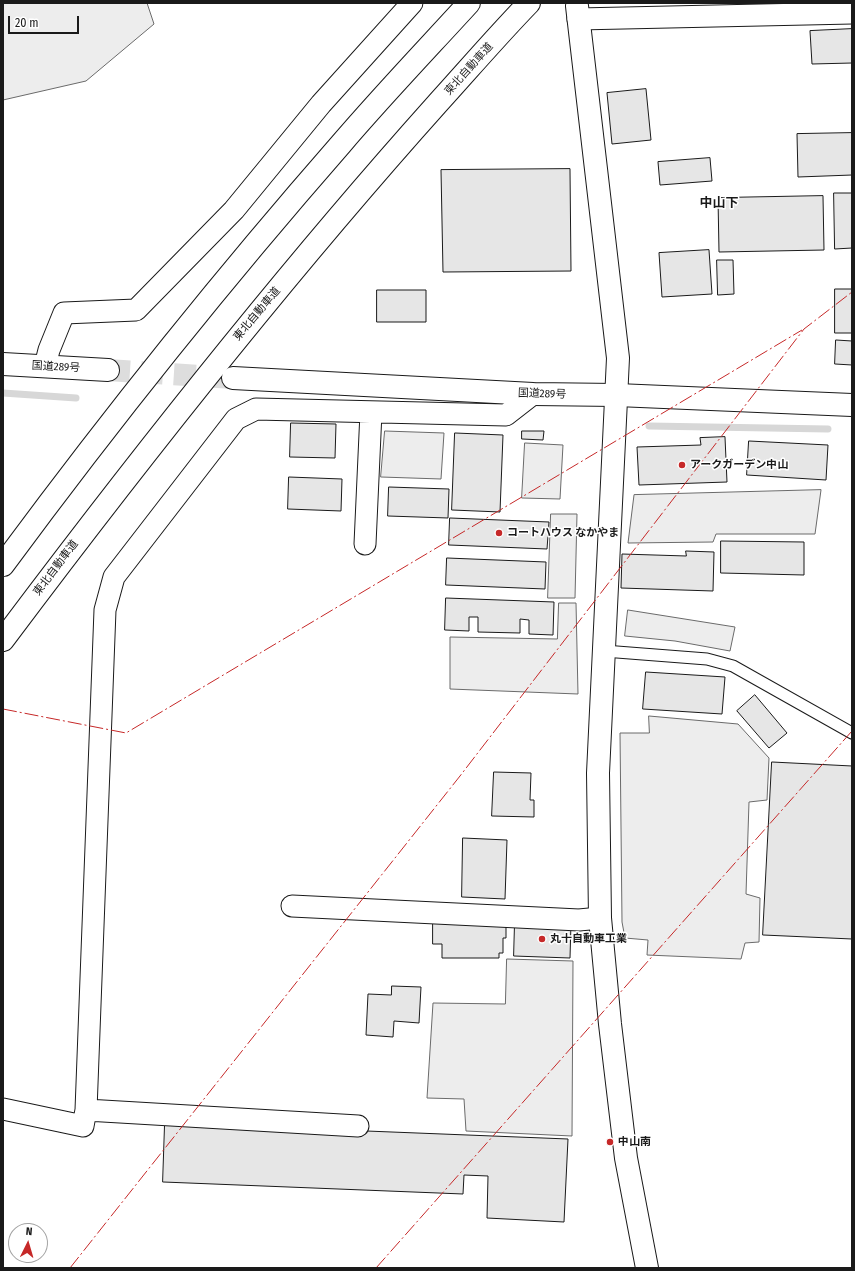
<!DOCTYPE html>
<html>
<head>
<meta charset="utf-8">
<style>
	body { margin:0 }
	#map { position:relative; width:855px; height:1271px; overflow:hidden; background:#fff; font-family:"Fira Sans Condensed",sans-serif }
	canvas { display:block }
	.frame { position:absolute; inset:0; border:4px solid #1a1a1a; pointer-events:none }
	.north { position:absolute; left:8px; top:1223px; width:40px; height:40px; box-sizing:border-box; background:#fff; border:1px solid #a3a3a3; border-radius:50%; rotate:5deg; font-size:11px; font-weight:700; line-height:16px; text-align:center; color:#1a1a1a }
	.north::after { content:''; display:block; margin:auto; width:14px; height:18px; background:#c62828; clip-path:polygon(50% 0,100% 100%,50% 72%,0 100%) }
	.scale { position:absolute; left:8px; top:16px; width:71px; height:18px; box-sizing:border-box; border:2px solid #1a1a1a; border-top:0; padding-left:5px; font-size:12px; line-height:14px; white-space:nowrap; color:#1a1a1a; -webkit-text-stroke:3px #fff; paint-order:stroke }
</style>
</head>
<body>
<div id="map">
<canvas width="855" height="1271"></canvas>
<div class="frame"></div>
<div class="north">N</div>
<div class="scale">20 m</div>
</div>
<script>
const context = document.querySelector('canvas').getContext('2d');
context.lineJoin = 'round';
function fillPath(path, color) { context.fillStyle = color; context.fill(path, 'evenodd'); }
function strokePath(path, color, width, dash) { context.strokeStyle = color; context.lineWidth = width; context.lineCap = dash ? 'butt' : 'round'; context.setLineDash(dash || []); context.stroke(path); }
function drawText(font, color, halo, rows, align = 'center') {
  context.font = font + ' "Fira Sans Condensed","Noto Sans JP",sans-serif'; context.lineWidth = 3; context.setLineDash([]); context.textBaseline = 'middle'; context.strokeStyle = halo; context.fillStyle = color; for (const [text, x, y, turn = 0] of rows) {
    context.save(); context.translate(x, y); context.rotate((+turn || 0) * Math.PI / 180); context.textAlign = isNaN(turn) ? turn : align; if (halo) context.strokeText(text, 0, 0); context.fillText(text, 0, 0); context.restore();
  }
}
const built = new Path2D(`
	M3,3H147L154,24L86,81L3,100Z
	M385,431L444,433L441,479L381,477Z
	M525,443L563,445L560,499L522,498Z
	M821,490L815,534H716L713,542L628,543L634,495Z
	M551,514H577L575,598H548Z
	M559,603H576L578,694L450,689V637L557,639Z
	M628,610L735,627L730,651L675,641L625,636Z
	M649,716L738,724L769,758L767,800L749,802L746,894L760,898L759,942L745,943L741,959L647,955L648,940L625,938L622,922L620,733H649Z
	M507,959L573,961L572,1136L466,1131L464,1099L427,1098L433,1003L505,1004Z`);
fillPath(built, '#ededed');
strokePath(built, '#6a6a6a', 1);
strokePath(new Path2D(`
	M3,393L76,398
	M649,426L828,429`), '#d7d7d7', 7);
const building = new Path2D(`
	M852,29V63L812,64L810,31Z
	M646,89L651,140L612,144L607,93Z
	M852,133V175L798,177L797,134Z
	M710,158L712,181L660,185L658,162Z
	M570,169L571,271L443,272L441,170Z
	M834,193H852V248L835,249Z
	M823,196L824,250L719,252L718,198Z
	M709,250L712,294L662,297L659,253Z
	M717,260H733L734,294L718,295Z
	M835,289H852V333H835Z
	M377,290H426V322H377Z
	M836,340L852,341V365L835,364Z
	M291,423L336,424L335,458L290,457Z
	M522,431H544L543,440L522,439Z
	M455,433L503,435L500,512L452,510Z
	M725,437L727,482L639,485L637,447L701,445L700,438Z
	M749,441L828,445L826,480L747,475Z
	M289,477L342,479L341,511L288,509Z
	M389,487L449,489L448,518L388,516Z
	M450,518L549,522L547,549L449,545Z
	M721,541L804,542V575L721,573Z
	M686,551L714,552L713,591L621,588L622,554L686,556Z
	M447,558L546,562L545,589L446,585Z
	M446,598L554,602L553,635L529,634V620L520,619V633L478,632V617H469V631L445,630Z
	M646,672L725,677L722,714L643,709Z
	M755,695L787,733L769,748L737,711Z
	M772,762L852,766V939L763,935Z
	M494,772L531,773L530,800H534V817L492,816Z
	M463,838L507,840L505,899L462,897Z
	M433,919H506V938H503V953H499V958H442V944H433Z
	M515,921L571,923L570,958L514,956Z
	M392,986L421,987L419,1023L394,1021L393,1037L366,1035L368,994L391,995Z
	M165,1123L568,1139L564,1222L487,1218L488,1176L464,1175L463,1194L163,1182Z`);
fillPath(building, '#e6e6e6');
strokePath(building, '#1a1a1a', 1);
strokePath(new Path2D(`
	M108,370L233,378`), '#ddd', 22, [22, 11]);
const service = new Path2D(`
	M604,651L707,659L733,666L852,733`);
const minor = new Path2D(`
	M578,19L852,13
	M45,366L49,350L64,313L136,310L234,210L321,104L412,3
	M365,544L371,412
	M292,906L579,920L600,918
	M3,1109L83,1126L86,1110L105,610L114,577L236,419L256,409L506,415L533,394
	M86,1110L358,1126`);
const tertiary = new Path2D(`
	M577,6L618,358L598,773L600,918L610,1024L626,1158L647,1268`);
const trunk = new Path2D(`
	M3,364L108,370
	M233,378L533,394L617,395L852,405`);
const motorway = new Path2D(`
	M3,565C110,420 222,280 341,144C382,96 426,50 469,3
	M3,640C141,456 283,276 437,104C467,71 497,36 529,3`);
strokePath(service, '#1a1a1a', 13);
strokePath(minor, '#1a1a1a', 23);
strokePath(tertiary, '#1a1a1a', 24);
strokePath(trunk, '#1a1a1a', 24);
strokePath(motorway, '#1a1a1a', 24);
strokePath(service, '#fff', 11);
strokePath(minor, '#fff', 21);
strokePath(tertiary, '#fff', 22);
strokePath(trunk, '#fff', 22);
strokePath(motorway, '#fff', 22);
strokePath(new Path2D(`
	M3,709L126,733L802,330
	M70,1268L460,776L804,329L852,292
	M376,1268L852,731`), '#c62828', 1, [14, 3, 2, 3]);
for (const [x, y, r, color] of [
	[682,465,4,"#c62828"],
	[499,533,4,"#c62828"],
	[542,939,4,"#c62828"],
	[610,1142,4,"#c62828"]
]) { const dot = new Path2D(); dot.arc(x, y, r, 0, 2 * Math.PI); context.fillStyle = color; context.fill(dot); strokePath(dot, '#fff', 1.5); }
drawText('11px', '#1a1a1a', '#fff', [
	["東北自動車道",469,69,-48],
	["東北自動車道",257,314,-50],
	["国道289号",56,367,3],
	["国道289号",542,394,2],
	["東北自動車道",56,568,-53]
]);
drawText('bold 11px', '#1a1a1a', '#fff', [
	["アークガーデン中山",690,465],
	["コートハウス なかやま",507,533],
	["丸十自動車工業",550,939],
	["中山南",618,1142]
], 'left');
drawText('bold 13px', '#1a1a1a', '#fff', [
	["中山下",719,203]
]);
</script>
</body>
</html>
